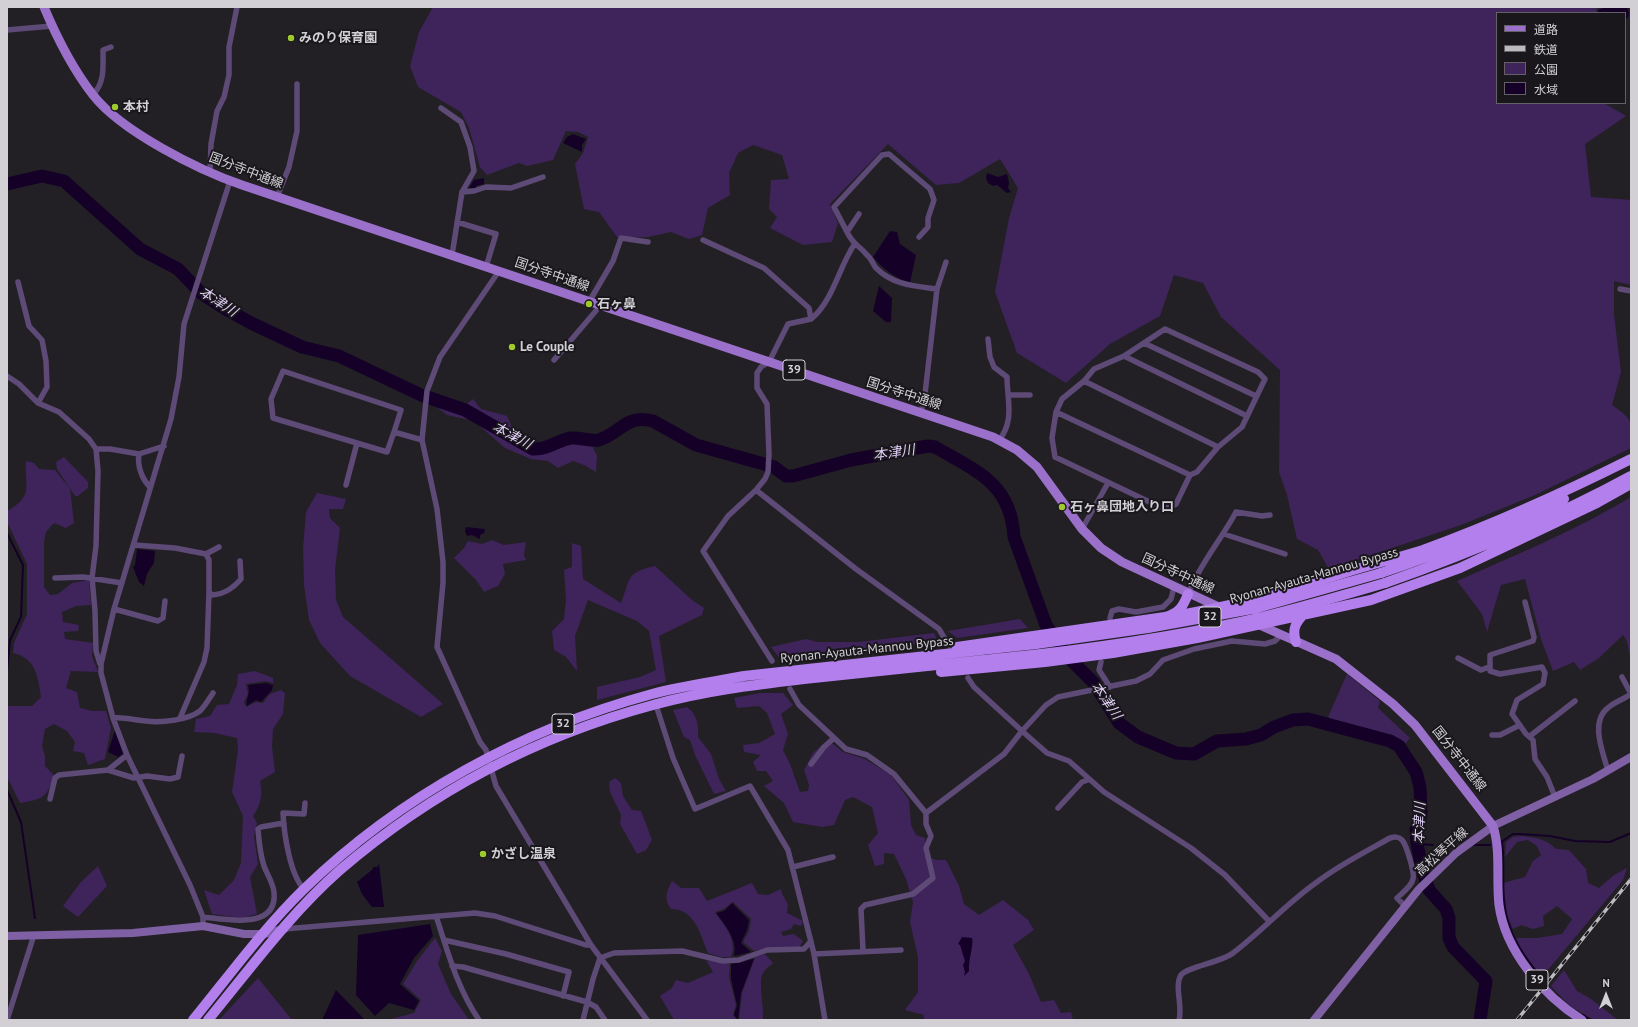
<!DOCTYPE html>
<html>
<head>
<meta charset="utf-8">
<style>
	body { margin:0 }
	#map { position:relative; width:1638px; height:1027px; overflow:hidden; background:#222025; font-family:"PT Sans","Noto Sans JP",sans-serif }
	canvas { display:block }
	.frame { position:absolute; inset:0; border:8px solid #d2d0d4; pointer-events:none }
	.legend { position:absolute; left:1496px; top:12px; width:130px; height:92px; box-sizing:border-box; background:#19171c; border:1px solid #636166; margin:0; padding:5px 7px; list-style:none; font-size:12px; color:#d2d0d4 }
	.legend li { display:flex; align-items:center; gap:8px; height:20px }
	.legend b { width:20px; border:1px solid #636166 }
	.north { position:absolute; left:1586px; top:975px; width:40px; height:40px; -webkit-text-stroke:3px #19171c; paint-order:stroke; rotate:0deg; font-size:11px; font-weight:700; line-height:16px; text-align:center; color:#d2d0d4 }
	.north::after { content:''; display:block; margin:auto; width:14px; height:18px; background:#d2d0d4; clip-path:polygon(50% 0,100% 100%,50% 72%,0 100%) }
</style>
</head>
<body>
<div id="map">
<canvas width="1638" height="1027"></canvas>
<div class="frame"></div>
<ul class="legend">
<li><b style="height:5px;background:#9b70ca"></b>道路</li>
<li><b style="height:5px;background:#bcbabe"></b>鉄道</li>
<li><b style="height:11px;background:#3f235b"></b>公園</li>
<li><b style="height:11px;background:#150028"></b>水域</li>
</ul>
<div class="north">N</div>
</div>
<script>
const context = document.querySelector('canvas').getContext('2d');
context.lineJoin = 'round';
function fillPath(path, color) { context.fillStyle = color; context.fill(path, 'evenodd'); }
function strokePath(path, color, width, dash) { context.strokeStyle = color; context.lineWidth = width; context.lineCap = dash ? 'butt' : 'round'; context.setLineDash(dash || []); context.stroke(path); }
function drawText(font, color, halo, rows, align = 'center') {
  context.font = font + ' "PT Sans","Noto Sans JP",sans-serif'; context.lineWidth = 4; context.setLineDash([]); context.textBaseline = 'middle'; context.strokeStyle = halo; context.fillStyle = color; for (const [text, x, y, turn = 0] of rows) {
    context.save(); context.translate(x, y); context.rotate((+turn || 0) * Math.PI / 180); context.textAlign = isNaN(turn) ? turn : align; if (halo) context.strokeText(text, 0, 0); context.fillText(text, 0, 0); context.restore();
  }
}
fillPath(new Path2D(`
	M433,7H1602L1596,9L1597,13H1497V103H1604L1626,116L1585,144L1591,197L1631,200V285L1614,281V315L1621,372L1612,405C1635,421 1631,422 1631,448L1535,495L1461,525L1329,569L1318,550L1297,539L1287,495L1279,472L1280,370L1221,317L1203,283L1174,275L1160,316L1110,344L1066,383L1017,353L995,292L1009,218L1018,188L1000,159L959,183L936,185L888,144L830,204L838,223L832,242L803,245L770,228L777,217L769,209L771,180L789,179L782,155L753,145L738,153L729,173L730,195L708,208L702,235L689,239L671,232L648,237H617L599,212L584,209L575,164L583,153L588,137L578,132L566,131L553,160L527,166L519,163L487,175L480,167L469,128L461,112L418,87L410,66L419,32Z
	M473,399L481,409L507,416L519,445C544,458 546,445 569,441C577,440 584,442 591,443L597,456L596,472L584,465L573,461L558,468L548,461L531,459L505,448L474,421L447,415L438,408L442,403L459,410Z
	M64,457L88,482V488L78,496H75L57,469L56,462Z
	M26,461L34,463L39,469L55,470L70,489L74,523L66,528L54,523L46,532L44,541V587L50,595L58,594L72,583L89,580L91,605L76,606L62,612L63,622L79,625L78,631L64,632L65,639L93,643L92,656L98,672L71,671L66,688L77,692L80,708L92,711H106L111,728L105,759L88,765L84,753L73,751L75,742L67,731L54,724L45,729L42,746L45,756V766L54,775C47,798 43,799 20,803L7,777L8,706H32L41,697C38,677 36,658 13,653L14,643L27,614V564L7,522V511C35,496 24,485 26,461Z
	M317,493L346,499L343,509H329L330,518L340,528L335,570L336,600L343,617L443,704L421,717L350,676L320,643L309,620L304,585L303,548L306,512Z
	M1631,497V657C1626,649 1631,645 1623,635L1599,658L1580,670L1574,662L1553,671L1541,639L1525,579L1501,585L1487,632L1482,614L1457,581C1516,555 1576,530 1631,497Z
	M492,540L504,545L526,542L524,555L526,560L503,564L505,574L498,586L484,592L476,580L454,558L464,548L468,541L482,544Z
	M572,543L581,546L583,579L621,603C631,578 625,573 655,566L692,600L704,608L702,615L659,636L666,682L597,700V687L640,677L656,670L649,631L637,621L588,600L575,636L577,671L566,657L554,650L552,631L564,619L566,600L564,570L572,567Z
	M1020,619L1028,628L957,638L948,631Z
	M934,633L938,641L782,661L771,647L806,639L817,642H859Z
	M255,671L273,678V683L266,681L246,684L248,694L244,702L246,707L256,702L263,703L270,694L281,690L285,693L283,714L273,729L272,747L275,772L260,781C263,795 261,804 253,816L257,823L254,836L258,864L250,877L257,914L241,918L212,914L204,890L219,895L234,880L241,863L243,816L232,792L238,750L237,738L214,733L194,732L196,719L210,716L217,705L229,704L237,685L238,674Z
	M1347,674L1380,701L1378,708L1410,738L1406,743L1390,735L1343,726L1328,717Z
	M760,693H783L793,705L781,714L788,734L783,750L790,764L800,792L808,791L809,785L804,770L813,753L828,740L843,752L865,759L891,775L909,800L911,825L916,835L925,838V855L936,860H946L959,886L964,904L979,915L1003,900L1028,920L1034,930L1013,945L1029,974L1041,1002L1054,1000L1061,1013L1071,1012L1073,1020H924V1015L905,1010L918,992V957L910,922L913,902L906,879L894,854L884,853V864L875,866L868,845L878,833L872,807L853,797L845,800L834,825L822,827L793,822L784,803L764,786L773,781L766,771H757L753,762L761,755L744,752L743,745L759,743L775,734L767,713L759,706L737,708L734,698Z
	M687,707C697,714 699,725 698,737L711,754L719,779L726,791L714,794L695,755L690,740L684,737L673,710Z
	M615,778L621,783L623,796L632,810L641,811L652,840L646,850L637,854L620,824L621,815L610,792L609,782Z
	M1523,836C1537,838 1546,839 1556,849L1569,850L1586,869L1588,883L1599,888L1614,875L1627,868L1623,880L1542,977L1523,952L1514,938H1537L1562,934L1572,919L1557,906L1543,916L1544,926L1533,929L1521,925L1513,929L1507,915L1503,883L1525,877L1533,861L1541,855L1537,846L1528,840L1517,842L1505,857L1506,842L1513,837Z
	M98,866L107,886L78,917L63,906L80,883Z
	M672,881L681,888H699L707,901L752,883L758,894L768,895L781,889L782,894L788,904L787,913L803,921L801,926L794,924L791,929L781,932L783,936L794,934L803,941L799,948H766L754,951L743,942L749,931L751,919L733,902L724,909L715,912C724,925 738,940 731,957H721L708,953C700,934 695,909 671,909C663,899 667,891 672,881Z
	M435,938L442,951L438,964L451,994L469,1020H387L414,1013L421,1000L403,984L417,961Z
	M765,954L773,963C770,966 764,970 762,975C759,985 764,1008 763,1020H739L742,993L755,957Z
	M706,960L730,964L729,977L736,1005L733,1015L737,1020H674L660,996L672,988L676,980L688,983L713,972Z
	M1564,970L1577,991L1591,999L1618,1020H1594L1569,1005L1551,986Z
	M258,978L292,1020H219Z`), '#3f235b');
fillPath(new Path2D(`
	M1606,7H1627L1629,13L1628,18L1625,19V13H1598V10Z
	M573,134L586,139L582,145V152L563,143L567,137Z
	M987,173L998,177L1007,174L1009,183L1008,188L1011,192L1007,193L997,185L993,186L988,183L986,178Z
	M484,178V184L476,186V188H469L474,180Z
	M890,231L897,232L900,244L916,255L910,283C894,277 884,270 873,257Z
	M879,286L892,298L891,322H886L873,311Z
	M466,527L485,529L484,533L480,535V539L472,535L467,536L465,531Z
	M137,549L155,551L154,563L147,574L144,586L139,582L133,567L135,565Z
	M266,683L273,685L272,690L261,702L256,700L247,706C245,698 251,695 248,685Z
	M115,730L123,754L118,757L108,752Z
	M379,864L384,907H372L362,894L357,882L373,869V867H377Z
	M732,903L749,920L747,930L741,943L751,952L734,956C738,940 725,925 716,913L724,911Z
	M430,924L433,936L414,958L400,984L419,1001L414,1010L389,1003L375,1016L356,995L358,935Z
	M962,937L972,938C974,946 968,960 969,971L964,976L965,972L963,965L965,961L960,945L958,944Z
	M754,959L741,993L738,1020L734,1015L737,1005L731,979V964Z
	M336,990L365,1020H322Z`), '#150028');
strokePath(new Path2D(`
	M7,533L23,565L21,617L10,640L7,672
	M7,790L21,822L35,918
	M1501,842L1513,834H1519L1550,836L1575,841L1610,842L1631,833
	M1502,842C1505,860 1502,881 1504,900C1506,934 1528,963 1549,987
	M1417,844L1433,845
	M1474,845H1490
	M1583,1015L1590,1020`), '#150028', 2);
strokePath(new Path2D(`
	M7,184L42,176L64,181L140,249L178,269L201,293L224,308L251,323L302,347L339,356L421,395L465,410L533,449C547,450 558,440 571,438C580,437 591,442 599,440C621,433 626,414 653,421L696,445L764,464L774,467L786,476H793L851,460L928,446L935,447C976,471 1011,483 1014,537L1046,625L1069,658L1094,683L1119,723L1138,737L1176,753L1194,754L1217,741L1246,739L1261,735L1274,727L1293,720L1308,719L1390,741L1399,746L1416,772L1420,787L1421,814L1416,830L1417,844L1423,872L1429,890L1446,909L1449,918V938L1453,947L1486,981L1480,1020`), '#150028', 13);
strokePath(new Path2D(`
	M945,639L954,653`), '#3c3a3f', 5.5, [5.5, 3]);
strokePath(new Path2D(`
	M7,30L52,26
	M93,95C105,82 103,67 103,50L111,47
	M441,108L461,122L470,147L474,171L462,192L452,255
	M210,173L211,144L217,111L224,97L229,75V47L237,7
	M462,192L474,191L486,187L511,188L543,177
	M277,197L289,167L297,131V84
	M859,214L847,232C854,246 858,244 867,255C871,258 873,264 876,268C893,285 914,286 937,289
	M457,222L496,234L486,267
	M847,232L834,207L882,155L889,154L930,189L934,200L928,218V227L919,237
	M703,240L764,268L809,308L811,319L788,324L769,362L761,367L757,373V388L767,404L769,454L768,472L765,479L756,490
	M499,271L440,357L427,391L422,440L437,509L443,562V583L437,647L480,742L486,750L496,786L591,945L647,1020
	M18,282L29,326L42,340L46,361L47,387L38,403
	M1620,289L1631,291
	M589,302L613,261L621,238L648,242
	M811,319C832,303 839,267 854,245
	M1165,329L1258,372L1265,379L1242,427L1218,447L1197,472L1190,475L1176,504L1169,508L1160,507L1055,457L1052,438L1056,412L1062,399L1084,381L1094,369L1124,356Z
	M988,339L990,357L994,367L1007,377C1007,399 1015,421 999,440
	M1144,343L1256,396
	M1124,356L1247,416
	M554,360L600,306
	M7,376L19,384L38,403L59,412L89,439L96,449H110L139,454L164,446
	M1084,381L1218,447
	M1009,395H1030
	M1056,412L1190,475
	M921,413L925,394L937,289L946,262
	M394,432L387,452L273,418L271,399L283,371L401,410L394,432L422,440
	M96,449L98,471L96,546L92,578L95,611L96,651L100,664
	M139,454C137,466 142,479 150,487
	M346,485L357,443
	M1082,529L1108,483
	M1224,534L1285,554
	M134,545L175,548L206,554L219,547
	M206,554L209,560V592L212,595C225,594 233,588 241,579L240,561
	M55,578L83,577L122,583
	M1188,594C1200,564 1221,540 1236,512L1262,516L1270,515
	M1525,602L1534,637L1533,641L1490,655V671L1500,674L1542,667L1545,673L1543,684L1517,700L1512,714L1526,734L1533,740L1535,759L1547,777L1555,797
	M114,609L158,621L163,618L165,601
	M1110,618L1112,611L1119,609L1136,612L1163,607L1171,599L1174,587
	M1458,658L1481,670L1489,667
	M772,661L703,551L728,516L756,490L856,569L939,629L945,639
	M1101,662L1099,670L1110,687
	M790,689L799,705L846,749L867,755L894,774L926,813L1004,754L1022,731L974,687L968,678
	M655,702L673,758L695,809L750,786L788,850L814,954L825,1020
	M113,718C125,717 134,720 146,721C162,723 188,720 200,711C205,706 209,699 213,693
	M180,718L204,662L207,648L209,592
	M1492,735H1500L1520,725
	M1530,736L1575,701
	M811,764L824,747L834,738
	M108,770L134,778L147,776L170,779L178,777L182,756
	M1608,771C1603,752 1589,721 1609,707C1615,702 1624,699 1631,694L1622,677
	M50,799L55,778L59,775L108,770L127,755
	M1058,808L1082,782L1088,780
	M793,867L833,857
	M304,889C290,875 284,834 283,813L304,814L305,803
	M436,916C448,952 457,988 479,1020
	M203,917C225,919 278,931 274,892C273,883 267,874 264,866C260,854 259,842 258,829L261,827L284,823
	M1269,921L1225,875L1191,848L1104,792L1069,761L1047,753L1022,731L1046,705L1058,697L1136,681L1150,674L1163,660L1194,649L1232,641L1265,644L1275,641L1281,635
	M203,926V917L190,885L127,755L113,718L101,673V664L114,609L171,419L179,377L184,324L230,181
	M284,929L475,913L495,916L586,945H591
	M444,940L506,954L569,972L563,996
	M863,951L861,909L865,905L913,894L933,878L926,848L931,836L926,824V813
	M814,954L901,950
	M452,966L463,967L587,1002L596,1007L605,1020
	M7,1020L34,935
	M583,1020L593,979L600,958L614,953L682,951L723,961L739,960L767,950L804,949L811,941
	M1179,1020C1183,1006 1174,986 1181,975C1187,967 1222,962 1233,953C1262,931 1287,903 1317,882C1339,865 1365,852 1390,838C1394,837 1398,836 1402,840C1406,844 1415,873 1413,879C1412,886 1402,893 1397,898L1405,906`), '#5e4a76', 5.5);
strokePath(new Path2D(`
	M7,936L133,933L203,926L244,934H264L284,929
	M1314,1020L1419,889L1456,853L1493,826L1593,779L1631,757`), '#8060a5', 8);
strokePath(new Path2D(`
	M44,7C57,38 72,68 93,95C121,131 198,170 242,185L993,437L1017,450L1037,467L1082,529L1101,548L1122,562L1221,608
	M1255,623L1336,659L1393,704L1415,725L1493,826C1501,851 1496,879 1499,905C1505,951 1544,996 1582,1020`), '#9b70ca', 9);
strokePath(new Path2D(`
	M1381,573C1443,552 1505,528 1564,499
	M1385,583C1470,553 1552,519 1631,476
	M1165,617C1228,608 1287,591 1347,572C1372,564 1398,558 1423,550C1494,524 1563,493 1631,459
	M1296,642C1292,630 1295,623 1304,614
	M957,647L1165,617C1179,613 1183,607 1188,594
	M941,672L1045,662L1113,653L1197,638L1371,600L1460,568L1597,503L1631,484
	M193,1020C229,976 263,929 304,889C400,796 523,729 652,694C682,686 713,682 744,676L1036,644
	M208,1020C250,969 290,914 340,870C431,792 538,736 653,705C703,691 753,685 804,679C883,670 962,663 1041,654`), '#b37fec', 10);
const rail = new Path2D(`
	M1517,1020L1631,879`);
strokePath(rail, '#bcbabe', 3.5);
strokePath(rail, '#19171c', 2, [6]);
strokePath(new Path2D(`
	M1036,644L1148,628L1257,608L1381,573
	M1041,654C1115,645 1189,634 1262,617C1303,607 1344,595 1385,583`), '#b37fec', 10);
for (const [x, y, r, color] of [
	[291,38,4,"#9eca2e"],
	[115,107,4,"#9eca2e"],
	[589,304,4,"#9eca2e"],
	[512,347,4,"#9eca2e"],
	[1062,507,4,"#9eca2e"],
	[483,854,4,"#9eca2e"]
]) { const dot = new Path2D(); dot.arc(x, y, r, 0, 2 * Math.PI); context.fillStyle = color; context.fill(dot); strokePath(dot, '#19171c', 1.5); }
for (const [x, y, w] of [
	[794,370,22],
	[1210,617,22],
	[563,724,22],
	[1537,980,22]
]) { const box = new Path2D(); box.roundRect(x - w / 2, y - 10, w, 20, 3); context.fillStyle = '#19171c'; context.fill(box); strokePath(box, '#d2d0d4', 1); }
drawText('bold 12px', '#d2d0d4', null, [
	["39",794,370],
	["32",1210,617],
	["32",563,724],
	["39",1537,980]
]);
drawText('bold 13px', '#d2d0d4', '#19171c', [
	["みのり保育園",299,38],
	["本村",123,107],
	["石ヶ鼻",597,304],
	["Le Couple",520,347],
	["石ヶ鼻団地入り口",1070,507],
	["かざし温泉",491,854]
], 'left');
drawText('13px', '#d2d0d4', '#19171c', [
	["国分寺中通線",246,171,21],
	["国分寺中通線",552,275,19],
	["国分寺中通線",904,394,18],
	["国分寺中通線",1178,574,25],
	["Ryonan-Ayauta-Mannou Bypass",1314,576,-16],
	["Ryonan-Ayauta-Mannou Bypass",867,650,-6],
	["国分寺中通線",1459,759,52],
	["高松琴平線",1442,852,-42]
]);
drawText('italic 14px', '#decef3', '#19171c', [
	["本津川",218,302,33],
	["本津川",512,436,28],
	["本津川",894,453,-8],
	["本津川",1106,701,55],
	["本津川",1420,823,-88]
]);
</script>
</body>
</html>
